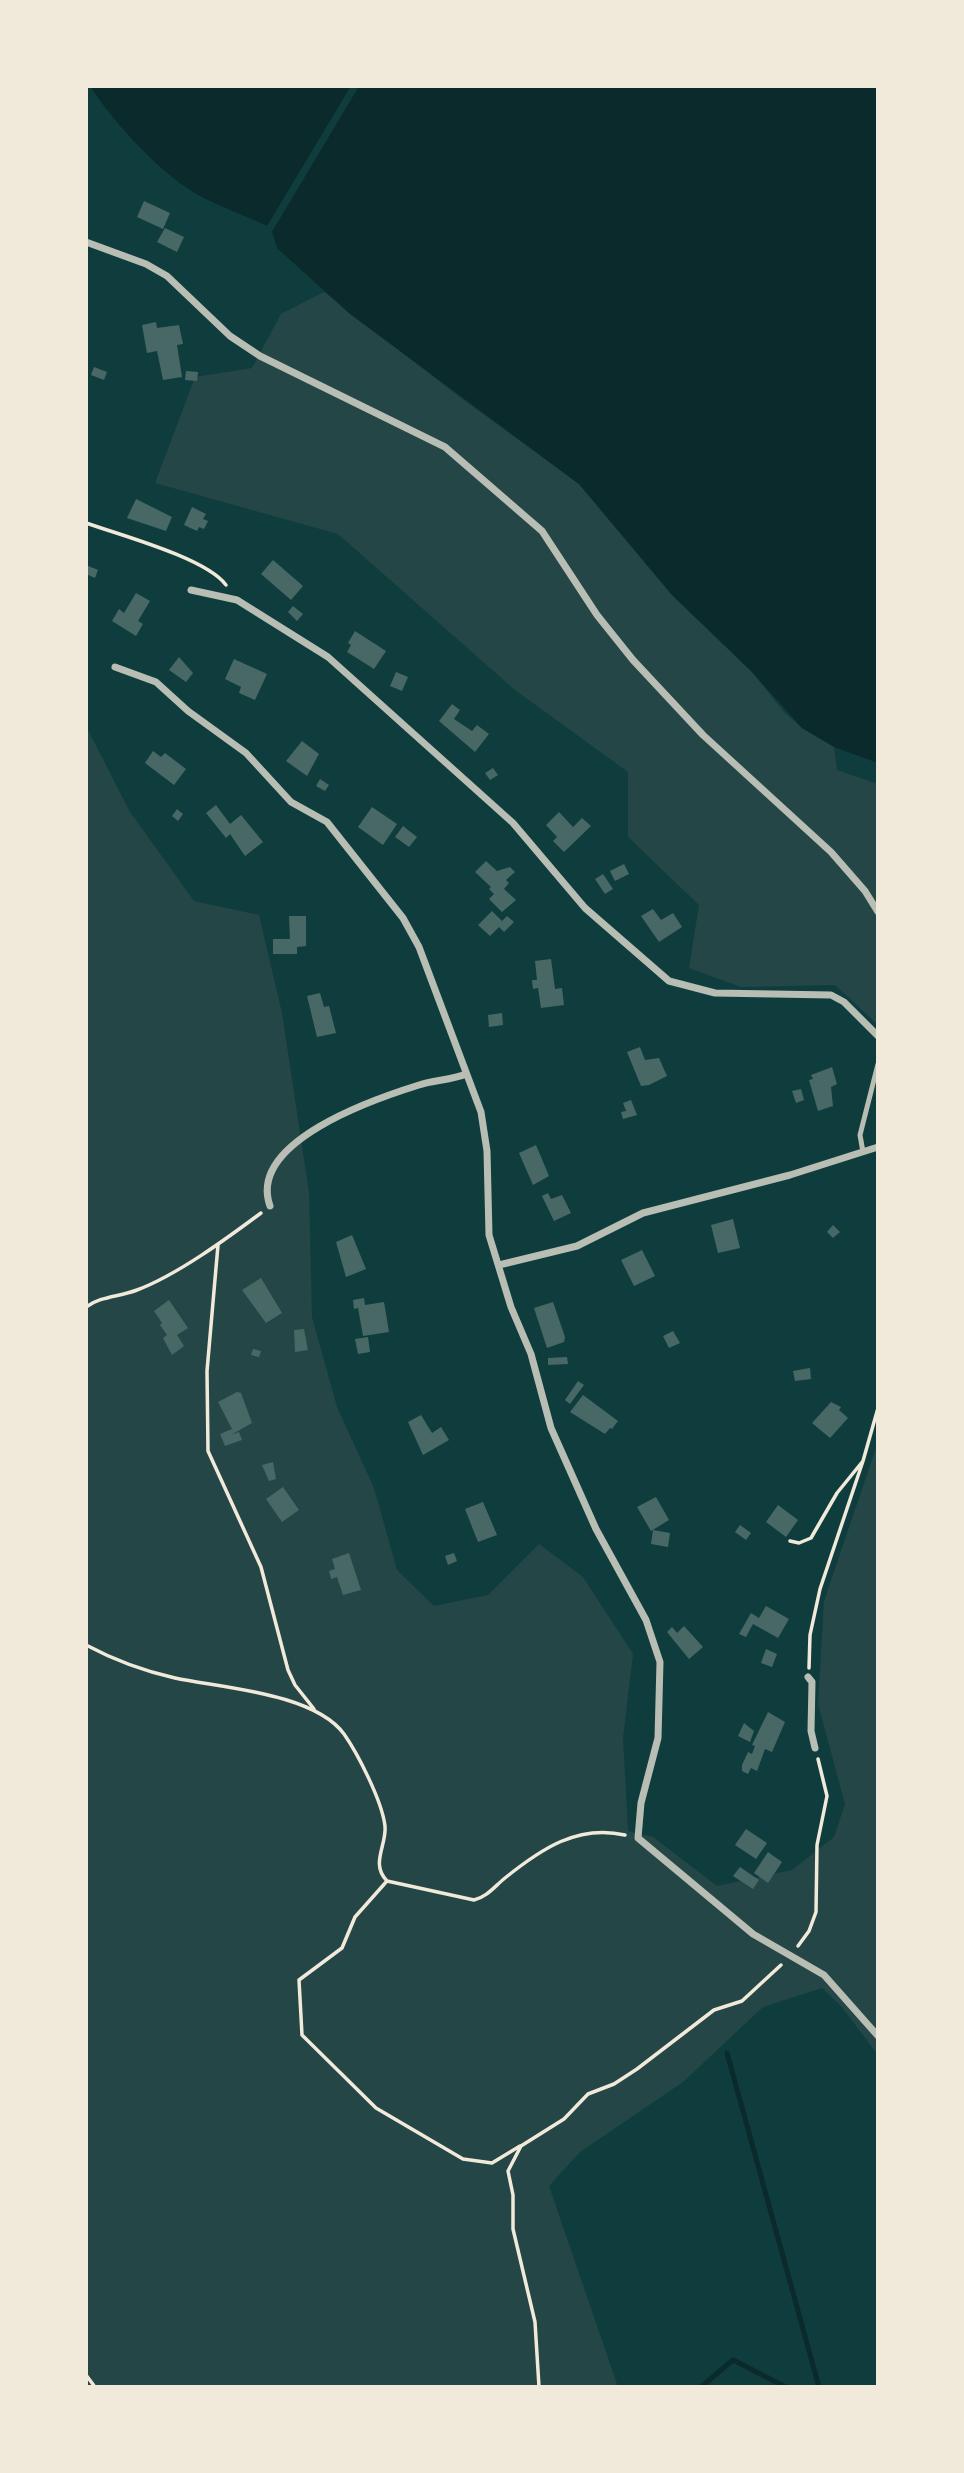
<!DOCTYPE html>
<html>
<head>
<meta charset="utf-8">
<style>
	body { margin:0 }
	#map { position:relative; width:964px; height:2473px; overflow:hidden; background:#0f3d3e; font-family:Figtree,sans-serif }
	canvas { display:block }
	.frame { position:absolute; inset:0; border:88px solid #f1e9da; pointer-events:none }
</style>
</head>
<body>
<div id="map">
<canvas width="964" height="2473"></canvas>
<div class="frame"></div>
</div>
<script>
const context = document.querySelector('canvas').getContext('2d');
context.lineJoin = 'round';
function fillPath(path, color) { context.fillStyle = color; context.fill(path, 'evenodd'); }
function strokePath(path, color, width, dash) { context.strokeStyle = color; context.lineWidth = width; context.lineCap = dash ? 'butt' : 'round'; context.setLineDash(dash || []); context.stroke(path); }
fillPath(new Path2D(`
	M324,292L461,398L579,484L672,595L751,671L784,712L802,728L834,747L837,770L878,784V1025L835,985L741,987L689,968L699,905L628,837V772L515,690L338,534L155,483L195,377L252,368L281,314Z
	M86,726L130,812L194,901L259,915L282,1013L309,1192L312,1317L337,1407L374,1488L397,1570L434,1606L488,1595L539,1544L583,1577L633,1654L623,1738L628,1831L653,1837L717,1886L792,1870L834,1837L845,1804L818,1704L824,1601L878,1442V2055L841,2006L822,1988L763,2007L683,2082L580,2152L549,2186L618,2387H86Z`), '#244646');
fillPath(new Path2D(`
	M90,86H351L267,226C246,216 223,208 202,197C162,176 114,123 90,86Z
	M359,86H878V763L834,747L802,728L751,671L672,595L579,484L350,314L277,248L272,231Z`), '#0a2a2b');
fillPath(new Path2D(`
	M351,86H359L270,235L269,229H266Z`), '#0f3d3e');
strokePath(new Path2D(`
	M727,2053L819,2387
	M701,2387L733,2360L786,2387`), '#0a2a2b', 5);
fillPath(new Path2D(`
	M144,201L170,213L163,229L137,217Z
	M165,228L184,237L177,252L157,242Z
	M156,322L157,328L179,325L183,344L177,345L182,377L163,380L157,351L147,353L142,325Z
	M94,367L107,372L104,380L91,375Z
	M186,371L198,372L197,381L185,380Z
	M136,499L172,517L166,531L127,518Z
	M192,507L206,514L203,519L208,521L204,529L199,527L197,531L184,525Z
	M273,560L303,586L291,600L261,574Z
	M86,565L98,570L95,578L86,574Z
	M136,593L150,601L138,621L143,624L136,636L112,621L119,609L124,613Z
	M293,606L303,614L297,621L288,612Z
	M355,631L386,651L374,669L347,652L351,645L348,643Z
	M179,657L193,673L186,682L169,670Z
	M234,659L267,674L255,700L239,693L241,687L225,679Z
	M396,672L408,677L402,691L390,686Z
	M452,704L460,710L454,719L472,731L477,725L489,734L475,752L439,721Z
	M302,741L319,754L307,776L286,761Z
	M153,751L161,757L165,753L186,769L174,785L145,763Z
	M493,768L498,775L490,780L485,773Z
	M320,779L329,785L325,791L316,786Z
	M216,805L230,824L241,815L263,842L245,856L230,834L226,838L206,813Z
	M372,807L397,824L383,845L358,827Z
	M177,809L183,814L178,821L172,816Z
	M559,812L573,827L582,818L591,826L564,852L553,841L557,837L546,825Z
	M403,826L417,837L409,847L395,837Z
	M486,861L497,871L510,867L515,872L506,880L509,883L504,889L516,900L502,912L489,899L494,894L489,889L491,887L475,872Z
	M624,864L629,874L615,881L610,871Z
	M603,874L613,889L605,894L595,879Z
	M653,909L661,920L673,913L682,927L659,942L641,916Z
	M492,911L502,921L507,916L514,922L504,932L499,927L490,936L478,925Z
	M289,916H306V946L297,947V954H273V939H290Z
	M551,959L555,989L562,988L564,1005L541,1008L538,988L533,989L532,980H537L535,961Z
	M320,993L324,1007L329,1006L336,1033L317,1037L307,996Z
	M502,1013L503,1025L489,1027L488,1015Z
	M640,1047L645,1060L659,1058L667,1076L649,1085L641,1086L627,1052Z
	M832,1067L837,1084L831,1087L833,1106L818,1111L809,1080L813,1079L811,1075Z
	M801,1089L804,1100L796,1103L792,1091Z
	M631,1100L637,1115L623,1119L621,1112L626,1111L623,1103Z
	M536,1145L549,1176L533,1185L519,1153Z
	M548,1193L551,1199L562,1195L571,1213L554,1221L542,1196Z
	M733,1219L740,1248L718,1253L711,1225Z
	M833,1225L840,1232L833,1238L827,1232Z
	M352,1235L366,1269L346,1277L336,1242Z
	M642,1250L655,1276L634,1286L621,1260Z
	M261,1278L282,1313L266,1323L242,1290Z
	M364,1298L365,1305L384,1302L389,1332L363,1336L358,1308L354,1309L353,1300Z
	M169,1300L188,1328L177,1335L184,1346L172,1355L163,1338L167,1335L160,1325L162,1323L154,1311Z
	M553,1302L565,1337L564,1342L547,1348L534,1308Z
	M304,1329L308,1350L295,1352L294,1330Z
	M673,1331L680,1343L669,1348L663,1336Z
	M368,1337L370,1352L358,1354L355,1339Z
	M253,1349L261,1351L259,1357L251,1355Z
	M567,1357L568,1364L548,1365V1358Z
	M810,1368L811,1379L795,1381L793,1371Z
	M578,1381L584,1385L570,1404L565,1400Z
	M237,1392L241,1393L252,1423L231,1435L239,1432L242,1440L225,1446L220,1434L232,1429L218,1402Z
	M583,1395L618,1421L612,1429L610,1428L605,1434L570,1412Z
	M831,1402L841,1407L839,1410L848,1418L830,1438L812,1423Z
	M421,1415L432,1433L441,1427L449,1440L423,1455L408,1422Z
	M273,1462L276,1479L269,1481L262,1465Z
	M283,1487L299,1510L282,1522L266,1499Z
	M656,1497L669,1520L651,1531L637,1507Z
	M483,1502L497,1535L478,1542L465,1509Z
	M778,1505L798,1520L786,1537L766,1522Z
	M740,1525L751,1533L746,1540L735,1532Z
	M653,1530L670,1533L668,1547L651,1544Z
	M349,1553L361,1590L343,1595L337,1577L331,1579L329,1571L335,1569L332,1559Z
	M454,1553L457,1561L448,1565L445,1556Z
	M766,1606L789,1619L778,1638L753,1624L746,1637L739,1634L751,1613L759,1618Z
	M684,1626L703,1647L689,1659L667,1632L672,1627L677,1633Z
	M766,1649L777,1654L772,1667L761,1663Z
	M768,1712L785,1722L772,1752L765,1749L757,1771L751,1768L748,1774L742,1771V1765L748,1752L752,1754L755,1746L752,1745Z
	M744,1723L754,1731L750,1742L738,1736Z
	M746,1829L767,1843L756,1859L735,1845Z
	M768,1852L782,1862L768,1883L754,1873Z
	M740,1867L759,1880L753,1889L733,1876Z`), '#486865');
strokePath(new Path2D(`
	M86,523C120,535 206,558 226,585
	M218,1245L207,1371L208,1451L261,1567L288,1670L295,1685L314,1709
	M86,1307C101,1296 119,1297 137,1290C177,1275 226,1239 261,1213
	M790,1541L799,1543L811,1538L837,1493L863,1461L878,1408
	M86,1645C114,1660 144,1671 175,1678C222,1688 314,1693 344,1734C358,1754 382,1801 385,1826C387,1845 370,1864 387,1881L474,1900C487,1897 495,1886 505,1878C541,1849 578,1824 625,1835
	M809,1668L810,1635L820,1589L863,1461
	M387,1881L355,1917L342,1948L299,1980L302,2035L376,2108L463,2159L492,2163L520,2146
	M798,1946L809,1931L816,1912L817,1845L827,1796L818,1759
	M86,2375L95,2387
	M539,2387L535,2322L513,2229V2195L508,2171L521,2146L564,2119L588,2094L614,2084L637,2069L714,2010L742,2001L781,1965`), '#f1e9da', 3.5);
strokePath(new Path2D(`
	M863,1152L860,1135L878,1064`), '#b8beb3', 5);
strokePath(new Path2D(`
	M86,242L146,264L167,276L230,336L260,356L445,447L542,531L597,615L633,660L703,735L831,852L865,891L878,912
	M191,590L237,600L328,657L513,823L585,908L669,981L715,993L831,995L844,1002L878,1036
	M115,667L156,682L188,711L246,753L291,802L327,822L403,918L419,947L481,1112L487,1151L489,1235L511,1307L531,1354L551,1428L596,1529L646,1620L660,1662L658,1738L641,1803L638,1838L753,1934L824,1975L878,2036
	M270,1206C247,1142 374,1099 419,1085C434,1080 452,1080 466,1074
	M499,1265L577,1246L643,1213L790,1175L878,1147
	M808,1677L812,1682L811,1731L815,1748`), '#b8beb3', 7);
</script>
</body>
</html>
